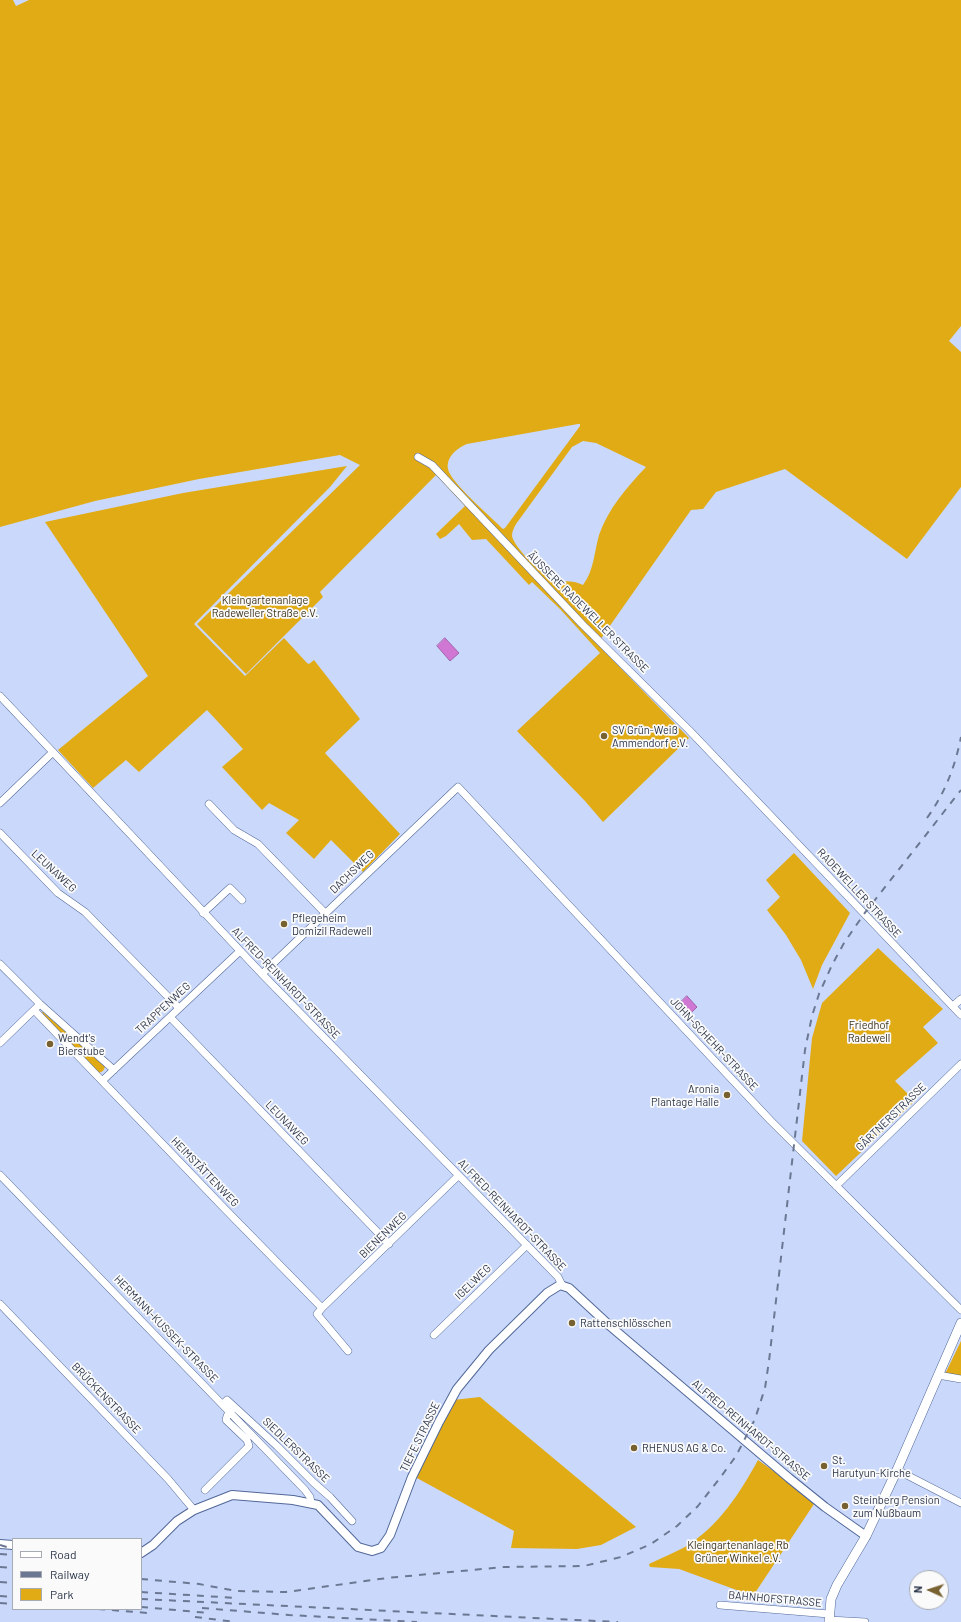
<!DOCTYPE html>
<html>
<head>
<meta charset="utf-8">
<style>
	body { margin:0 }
	#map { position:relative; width:961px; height:1622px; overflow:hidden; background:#cad9fb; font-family:Barlow,sans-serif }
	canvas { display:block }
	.legend { position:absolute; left:12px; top:1538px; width:130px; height:72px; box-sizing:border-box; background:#fafafa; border:1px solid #a7abb4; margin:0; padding:5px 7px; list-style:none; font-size:12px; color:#2b354a }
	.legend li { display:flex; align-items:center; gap:8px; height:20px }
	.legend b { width:20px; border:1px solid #a7abb4 }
	.north { position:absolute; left:909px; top:1570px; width:40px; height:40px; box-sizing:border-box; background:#fafafa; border:1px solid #a7abb4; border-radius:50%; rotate:273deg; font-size:11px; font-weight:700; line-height:16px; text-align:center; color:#2b354a }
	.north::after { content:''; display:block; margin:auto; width:14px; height:18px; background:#776131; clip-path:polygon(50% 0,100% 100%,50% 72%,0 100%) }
</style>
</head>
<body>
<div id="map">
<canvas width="961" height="1622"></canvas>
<ul class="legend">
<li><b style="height:5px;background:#fff"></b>Road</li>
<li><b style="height:5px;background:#6c7893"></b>Railway</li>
<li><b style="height:11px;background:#e1ab16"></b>Park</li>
</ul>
<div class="north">N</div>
</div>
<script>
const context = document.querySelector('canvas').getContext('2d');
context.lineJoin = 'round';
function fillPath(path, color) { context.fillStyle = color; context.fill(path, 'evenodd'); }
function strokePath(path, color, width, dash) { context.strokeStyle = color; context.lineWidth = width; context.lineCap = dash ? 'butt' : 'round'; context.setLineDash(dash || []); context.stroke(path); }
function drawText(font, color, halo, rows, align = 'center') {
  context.font = font + ' Barlow,sans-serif'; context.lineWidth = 3.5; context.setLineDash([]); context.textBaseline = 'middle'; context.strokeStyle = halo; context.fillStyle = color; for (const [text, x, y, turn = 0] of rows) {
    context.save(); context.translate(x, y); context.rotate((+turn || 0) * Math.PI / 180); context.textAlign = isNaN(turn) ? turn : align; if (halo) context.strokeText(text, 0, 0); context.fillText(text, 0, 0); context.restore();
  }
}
fillPath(new Path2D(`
	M0,0H13L16,6L29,0H961V326L949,341L961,352V487L907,559L785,469L716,492L703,509L691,510L600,640L603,650L689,738L603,822L585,801L517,731L600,653L560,609L532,582L529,585L486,539L472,540L459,524L446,536L440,539L436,534L465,506L436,475L320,592L323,597L246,674L197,624L360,465L340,455L199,479L95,501L0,527ZM578,424H580V426L505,528L503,529C492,518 450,482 448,469C446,457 457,448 467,444ZM583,441L596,443L646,467C627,487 608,509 599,535C594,553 594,570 583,585C572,579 560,583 550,578C540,573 514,547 512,536C512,531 514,528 516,524L572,447Z
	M347,466L330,487L194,624L245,676L284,638L307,663L309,664L314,660L360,719L325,753L400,834L363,872L331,840L314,859L286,833L299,820L269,803L262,810L222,767L243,749L207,710L139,772L126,760L93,788L58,750L148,676L45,522L183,493Z
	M794,853L850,913L822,965L813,989L801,960L786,935L767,910L780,897L766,880Z
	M878,948L943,1009L923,1027L938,1043L895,1081L915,1101L836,1176L802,1141L812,1038L822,1003Z
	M43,1012L103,1063L105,1067L103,1071L99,1073L41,1013Z
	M961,1341V1376L945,1374Z
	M480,1397L636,1527L601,1545L577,1549L511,1548L514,1531L415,1477L453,1400Z
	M758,1460L816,1501L753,1596L679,1569L650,1567L649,1564C661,1558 674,1553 685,1547C719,1526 740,1493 758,1460Z`), '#e1ab16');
const water = new Path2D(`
	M445,638L459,653L450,661L437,646Z
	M687,996L697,1007L688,1016L678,1005Z`);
fillPath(water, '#d077d4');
strokePath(water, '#9e63ab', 1);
const minor = new Path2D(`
	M418,457L432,465L582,624L689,730L961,1015
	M0,696L262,974L558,1277L562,1285
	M0,803L53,752
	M209,804L234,830L258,844L325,913
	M0,833L58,893L85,912L179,1008
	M203,913L230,888L242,900
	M0,964L40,1004L114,1070
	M262,974L458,787L770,1120L961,1310
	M953,1006L961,999
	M34,1010L223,1207L322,1308L317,1314L348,1351
	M170,1017L389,1244
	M0,1043L37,1007
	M102,1081L240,951
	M0,1175L305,1490L310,1497L311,1503
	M836,1186L961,1064
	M0,1304L168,1479L194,1510
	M322,1308L458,1176
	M434,1335L527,1245
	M938,1375L961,1379
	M223,1404L227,1400L277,1446L314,1483L330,1497L352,1521
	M897,1470L961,1503
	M205,1490L249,1446L247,1440L226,1420L227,1416L231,1412
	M720,1605L829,1614
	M829,1620L865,1622`);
const tertiary = new Path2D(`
	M0,1544L13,1545
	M141,1553L153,1545L177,1521L194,1510L232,1495L293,1500L318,1505L358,1547L372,1551L381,1548L390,1535L412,1477L439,1422L457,1389L489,1350L547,1293L560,1285L569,1288L610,1326L789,1478L825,1507L866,1536`);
const secondary = new Path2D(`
	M829,1622L831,1599L837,1585L866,1536L897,1470L961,1323`);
strokePath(minor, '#526899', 8);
strokePath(tertiary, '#526899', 10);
strokePath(secondary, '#526899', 10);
strokePath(minor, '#fff', 7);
strokePath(tertiary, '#fff', 8);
strokePath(secondary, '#fff', 9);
strokePath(new Path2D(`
	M927,818C945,793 955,767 961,737
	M0,1545L13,1549
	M0,1554L13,1555
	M0,1567L13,1568
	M141,1579L199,1584L236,1591L286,1592L387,1578L504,1567L584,1566L621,1557L651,1544L677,1526L698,1506L720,1478L736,1456L755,1419L765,1388L769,1361L805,1050L812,1016L819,994L832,965L844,943L864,914L961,790
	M0,1582L13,1583
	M141,1592L236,1598
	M0,1596L13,1597
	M141,1599L618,1622
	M0,1603L13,1604
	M141,1607L209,1613
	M202,1608L289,1615L417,1622
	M98,1609L148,1613
	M195,1617L236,1622`), '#6c7893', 2, [7, 7]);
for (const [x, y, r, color] of [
	[604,736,4,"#776131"],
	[284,924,4,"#776131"],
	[50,1044,4,"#776131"],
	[727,1095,4,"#776131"],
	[572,1323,4,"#776131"],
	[634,1448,4,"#776131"],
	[824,1466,4,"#776131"],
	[845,1506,4,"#776131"]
]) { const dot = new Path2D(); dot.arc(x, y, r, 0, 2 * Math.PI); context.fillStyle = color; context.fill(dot); strokePath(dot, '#fafafa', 1.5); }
drawText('11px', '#3d331c', '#fafafa', [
	["Kleingartenanlage",265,600],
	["Radeweller Straße e.V.",265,613],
	["Friedhof",869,1025],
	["Radewell",869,1038],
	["Kleingartenanlage Rb",738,1545],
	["Grüner Winkel e.V.",738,1558]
]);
drawText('11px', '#2b354a', '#fafafa', [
	["ÄUSSERE RADEWELLER STRASSE",588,612,45],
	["LEUNAWEG",54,871,43],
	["DACHSWEG",352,872,-44],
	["RADEWELLER STRASSE",859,893,47],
	["ALFRED-REINHARDT-STRASSE",286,983,46],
	["TRAPPENWEG",163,1008,-43],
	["JOHN-SCHEHR-STRASSE",714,1044,47],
	["GÄRTNERSTRASSE",891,1117,-44],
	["LEUNAWEG",287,1123,46],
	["HEIMSTÄTTENWEG",205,1172,46],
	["ALFRED-REINHARDT-STRASSE",512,1215,46],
	["BIENENWEG",383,1235,-44],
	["IGELWEG",473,1282,-44],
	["HERMANN-KUSSEK-STRASSE",166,1329,46],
	["BRÜCKENSTRASSE",106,1398,46],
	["ALFRED-REINHARDT-STRASSE",751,1430,40],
	["TIEFE STRASSE",420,1437,-64],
	["SIEDLERSTRASSE",296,1450,44],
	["BAHNHOFSTRASSE",775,1599,5]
]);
drawText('11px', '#2b354a', '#fafafa', [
	["SV Grün-Weiß",612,730],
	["Ammendorf e.V.",612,743],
	["Pflegeheim",292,918],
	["Domizil Radewell",292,931],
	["Wendt's",58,1038],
	["Bierstube",58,1051],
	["Aronia",719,1089,"right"],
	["Plantage Halle",719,1102,"right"],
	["Rattenschlösschen",580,1323],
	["RHENUS AG & Co.",642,1448],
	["St.",832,1460],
	["Harutyun-Kirche",832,1473],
	["Steinberg Pension",853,1500],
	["zum Nußbaum",853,1513]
], 'left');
</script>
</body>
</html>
